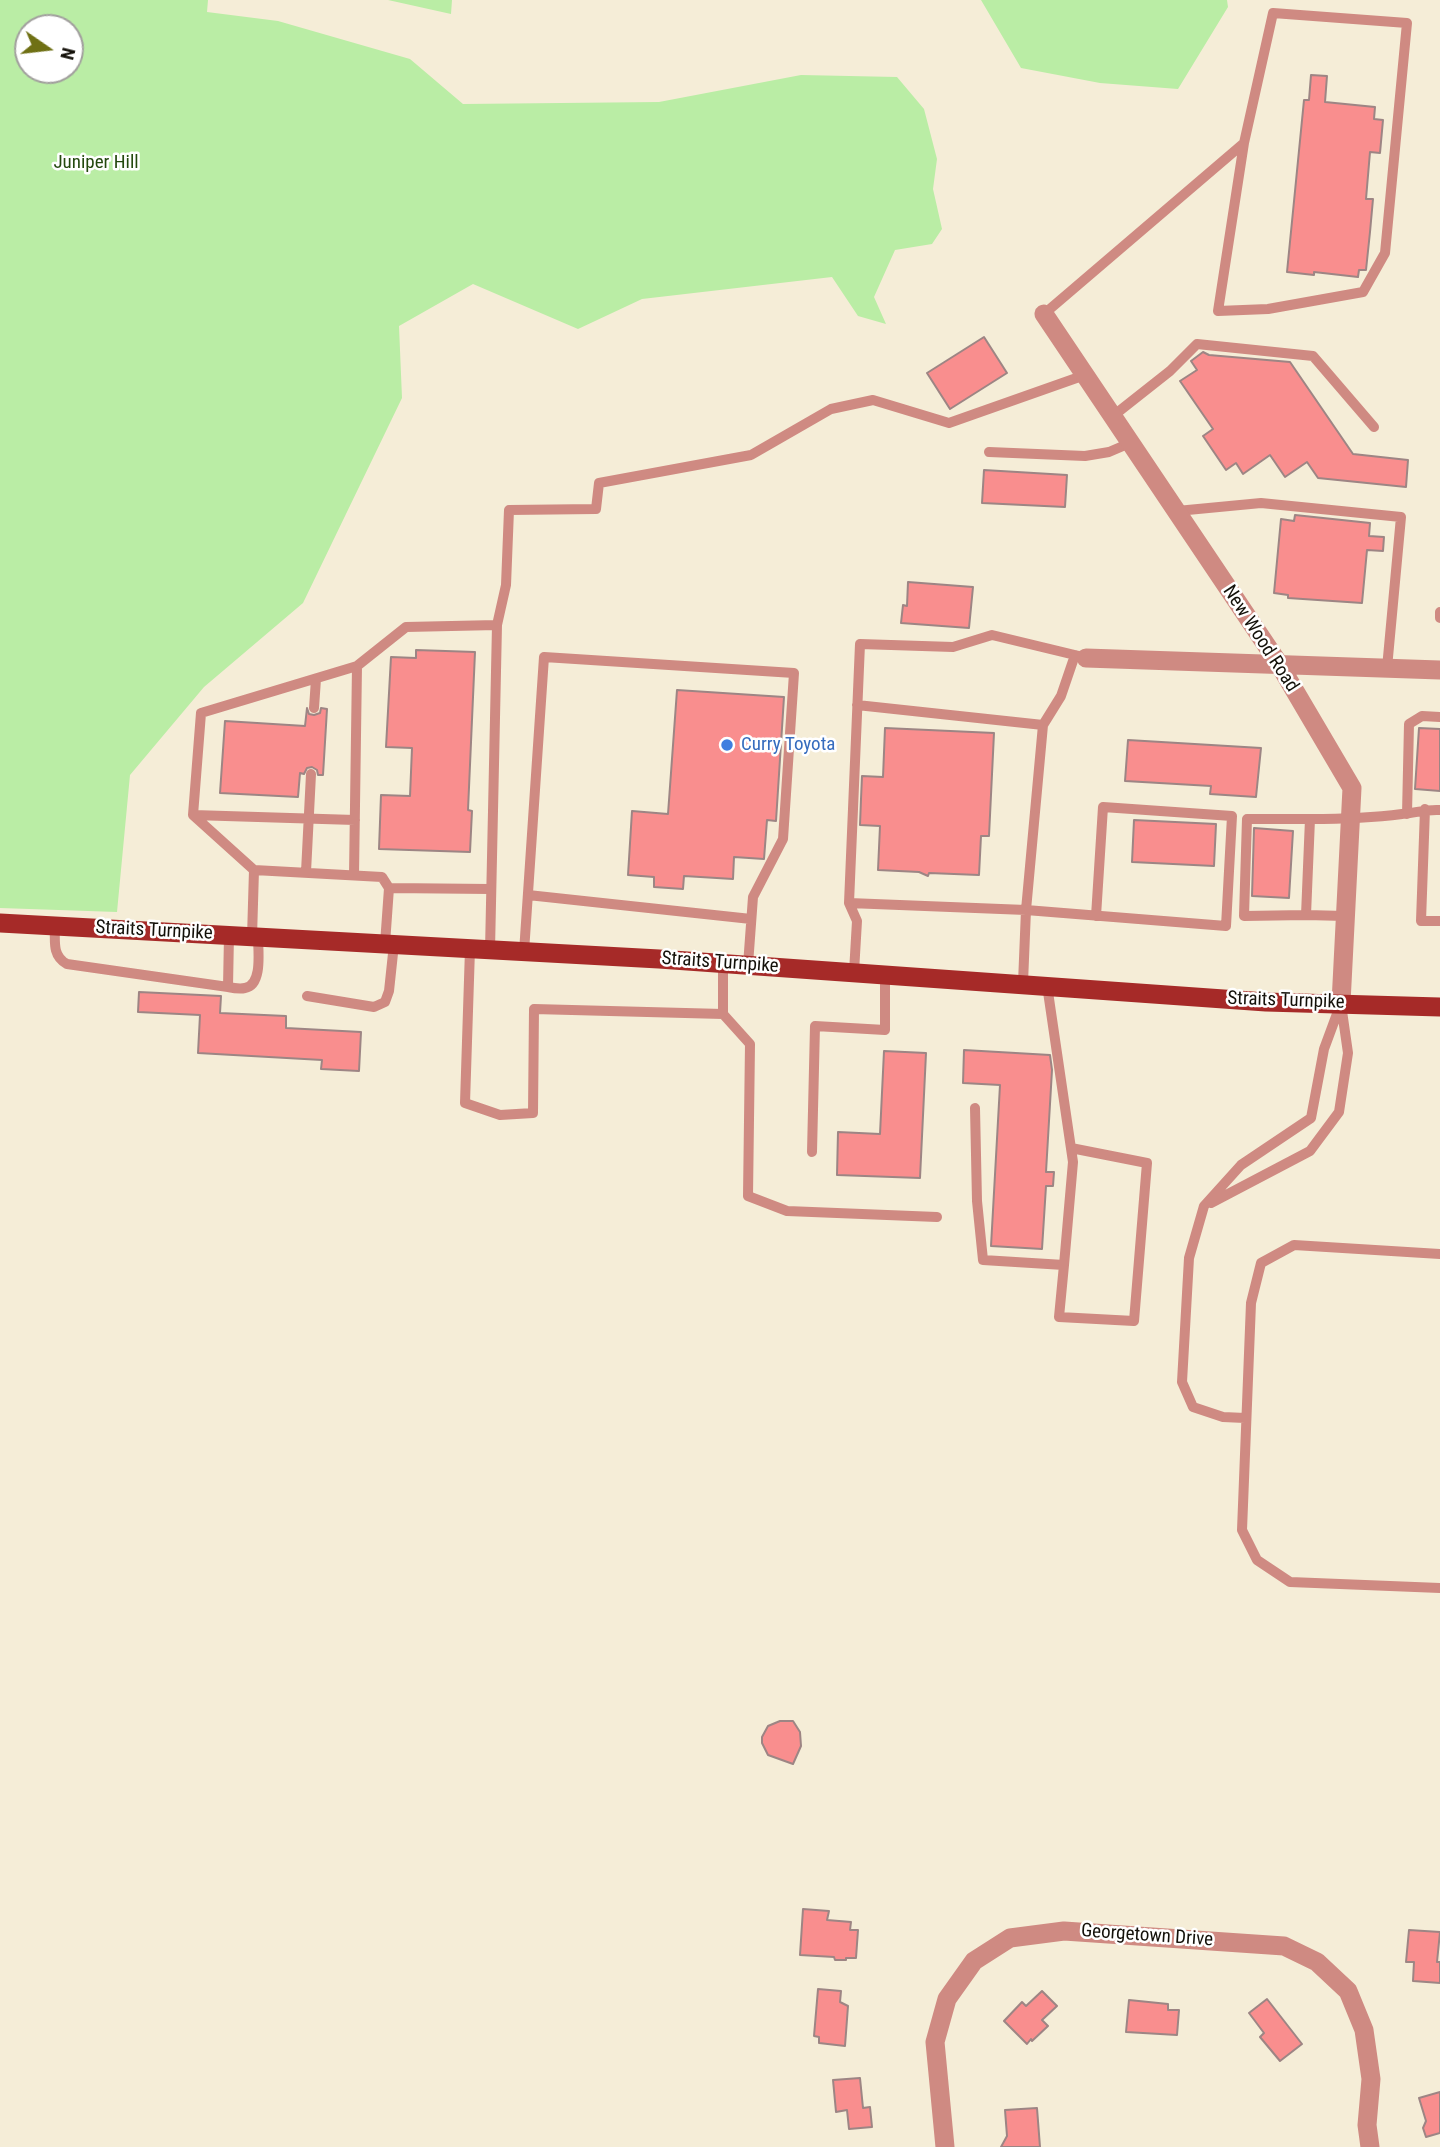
<!DOCTYPE html>
<html>
<head>
<meta charset="utf-8">
<style>
	body { margin:0 }
	#map { position:relative; width:1440px; height:2147px; overflow:hidden; background:#f5edd7; font-family:"Roboto Condensed",sans-serif }
	canvas { display:block }
	.north { position:absolute; left:14px; top:14px; width:70px; height:70px; box-sizing:border-box; background:#fff; border:2px solid #a19f9d; border-radius:50%; rotate:104deg; font-size:19px; font-weight:700; line-height:28px; text-align:center; color:#131009 }
	.north::after { content:''; display:block; margin:auto; width:24px; height:32px; background:#6f7014; clip-path:polygon(50% 0,100% 100%,50% 72%,0 100%) }
</style>
</head>
<body>
<div id="map">
<canvas width="1440" height="2147"></canvas>
<div class="north">N</div>
</div>
<script>
const context = document.querySelector('canvas').getContext('2d');
context.lineJoin = 'round';
function fillPath(path, color) { context.fillStyle = color; context.fill(path, 'evenodd'); }
function strokePath(path, color, width, dash) { context.strokeStyle = color; context.lineWidth = width; context.lineCap = dash ? 'butt' : 'round'; context.setLineDash(dash || []); context.stroke(path); }
function drawText(font, color, halo, rows, align = 'center') {
  context.font = font + ' "Roboto Condensed",sans-serif'; context.lineWidth = 5; context.setLineDash([]); context.textBaseline = 'middle'; context.strokeStyle = halo; context.fillStyle = color; for (const [text, x, y, turn = 0] of rows) {
    context.save(); context.translate(x, y); context.rotate((+turn || 0) * Math.PI / 180); context.textAlign = isNaN(turn) ? turn : align; if (halo) context.strokeText(text, 0, 0); context.fillText(text, 0, 0); context.restore();
  }
}
fillPath(new Path2D(`
	M0,0H208L207,12L278,21L410,59L463,104L659,102L801,75L897,77L924,109L937,159L933,189L942,229L932,244L895,250L874,297L886,324L858,316L832,277L642,299L578,329L473,284L399,326L402,398L303,603L204,687L130,775L117,912L0,908ZM28,28H70V70H28Z
	M388,0H452L451,14Z
	M981,0H1227L1228,7L1178,89L1100,83L1021,68Z`), '#baeda5');
const building = new Path2D(`
	M1311,75L1327,76L1325,102L1375,107L1374,119L1383,120L1380,153L1370,152L1366,199H1373L1370,232L1366,270H1359L1358,277L1314,272V275L1287,272L1304,100H1309Z
	M984,337L1007,373L950,409L927,373Z
	M1203,352L1209,355L1290,362L1353,454L1408,460L1406,487L1318,478L1307,462L1285,477L1270,455L1243,474L1236,463L1226,470L1203,436L1213,429L1180,381L1197,370L1191,361Z
	M984,470L1067,475L1065,507L982,503Z
	M1295,515L1370,523L1369,536L1384,537L1383,551L1367,550L1362,603L1288,598V595L1274,593L1281,519L1294,521Z
	M908,582L973,587L969,628L901,623L903,605L907,606Z
	M416,650L475,652L468,810L472,811L470,852L379,849L381,795L410,796L412,748L386,747L391,657L416,658Z
	M677,690L784,697L776,821L767,820L764,859L734,857L733,879L684,876L683,889L654,887V877L628,875L632,811L668,814Z
	M307,708L309,714L314,715L320,713L321,708L327,709L323,775H318L317,770L312,767L307,768L304,774L300,773L298,797L220,793L225,721L305,726Z
	M885,728L994,733L989,836H981L979,875L929,873L928,876L919,872L878,870L880,826L860,825L861,799L862,776L883,777Z
	M1419,728L1440,729V791L1415,789Z
	M1128,740L1261,748L1256,797L1210,794L1211,786L1125,781Z
	M1134,820L1216,824L1214,866L1132,862Z
	M1254,828L1293,831L1289,898L1252,896Z
	M139,992L221,996L220,1013L286,1016V1028L361,1032L359,1071L321,1069L322,1060L198,1053L200,1015L138,1012Z
	M964,1050L1050,1055L1052,1070L1046,1172H1054L1053,1186H1046L1042,1249L991,1246L1000,1085L963,1083Z
	M884,1051L926,1053L920,1178L837,1175L838,1132L880,1134Z
	M780,1721H793L800,1732L801,1746L793,1764L768,1755L762,1743V1737L768,1726Z
	M803,1909L829,1911L827,1920L851,1922L850,1930H858L856,1958H846V1960H835L834,1957L800,1955Z
	M1409,1930L1440,1932L1437,1962H1440V1983L1413,1981L1414,1962H1406Z
	M818,1989L841,1991L840,2002L848,2006L845,2046L819,2043V2037L814,2036Z
	M1042,1991L1057,2006L1042,2020L1048,2026L1032,2041L1031,2039L1027,2044L1004,2021L1022,2002L1026,2006Z
	M1267,1999L1302,2044L1280,2061L1260,2037L1264,2033L1249,2013Z
	M1129,2000L1168,2004V2010H1179L1177,2035L1126,2032Z
	M860,2078L863,2108L870,2107L872,2127L849,2129L847,2110L836,2112L833,2080Z
	M1440,2092V2133L1426,2137L1423,2128L1426,2121L1419,2098Z
	M1037,2108L1040,2147H1001L1007,2136L1005,2110Z`);
fillPath(building, '#f98e8e');
strokePath(building, '#9d8584', 2);
strokePath(new Path2D(`
	M1044,314L1244,143L1273,13L1407,23L1385,253L1363,292L1268,309L1218,311L1244,143
	M1113,416L1170,371L1197,344L1313,356L1374,427
	M989,452L1085,456L1109,452L1130,443
	M1177,511L1261,503L1401,517L1387,668
	M1440,612V618
	M1075,655L1061,696L1043,725L1026,910L1226,926L1232,816L1103,807L1096,916
	M857,705L1043,725
	M314,708L316,679
	M1425,809L1421,921H1440
	M1407,814L1409,724L1422,716L1440,717
	M193,815L355,820
	M1310,819C1341,819 1371,818 1402,814C1416,813 1426,809 1440,810
	M254,870L193,815L201,713L357,666L406,627L497,625L506,585L509,510L596,509L599,483L751,455L831,409L873,400L949,423L1085,375
	M306,872L311,774
	M354,875L357,666
	M389,888L490,889
	M528,895L751,919
	M849,903L1026,910L1023,983
	M1306,915L1244,916L1247,819H1310L1306,915L1345,916
	M55,926C55,941 52,956 67,964L228,987
	M229,935L228,987C233,988 240,989 245,988C263,985 258,950 258,937
	M252,937L254,870L382,877L389,888L385,944
	M470,949L465,1103L500,1115L533,1113L534,1009L723,1014V963
	M490,950L497,625
	M524,952L544,657L794,673L783,839L753,897L748,965
	M854,972L857,921L849,903L860,644L953,647L992,635L1079,656
	M307,996L374,1007L385,1002L389,991L394,944
	M723,1014L750,1044L748,1196L787,1211L937,1217
	M975,1108L977,1201L983,1260L1064,1265L1073,1162L1047,985
	M812,1152L815,1026L885,1030V974
	M1211,1203L1310,1151L1339,1112L1348,1053L1341,1004
	M1440,1254L1294,1245L1261,1263L1251,1303L1242,1530L1257,1560L1290,1582L1440,1588
	M1064,1265L1059,1317L1134,1321L1147,1163L1071,1148
	M1245,1418L1223,1417L1193,1407L1182,1382L1189,1258L1204,1206L1241,1165L1311,1118L1324,1049L1341,1003`), '#cf8a82', 10);
strokePath(new Path2D(`
	M1044,314L1279,664L1352,788L1341,1003
	M1086,658L1440,670
	M945,2147L935,2042L947,1999L974,1961L1010,1938L1064,1931L1284,1946L1317,1962L1348,1991L1364,2030L1371,2079L1367,2125L1370,2147`), '#cf8a82', 19);
strokePath(new Path2D(`
	M0,923L659,959L1266,1002L1440,1007`), '#a62a28', 19);
for (const [x, y, r, color] of [
	[727,745,7,"#3f7fe0"]
]) { const dot = new Path2D(); dot.arc(x, y, r, 0, 2 * Math.PI); context.fillStyle = color; context.fill(dot); strokePath(dot, '#fff', 2.5); }
drawText('19px', '#24490f', '#fff', [
	["Juniper Hill",96,163]
]);
drawText('19px', '#131009', '#fff', [
	["New Wood Road",1260,639,57],
	["Straits Turnpike",154,931,3],
	["Straits Turnpike",720,963,4],
	["Straits Turnpike",1286,1001,2],
	["Georgetown Drive",1147,1936,4]
]);
drawText('19px', '#366cbe', '#fff', [
	["Curry Toyota",741,745]
], 'left');
</script>
</body>
</html>
